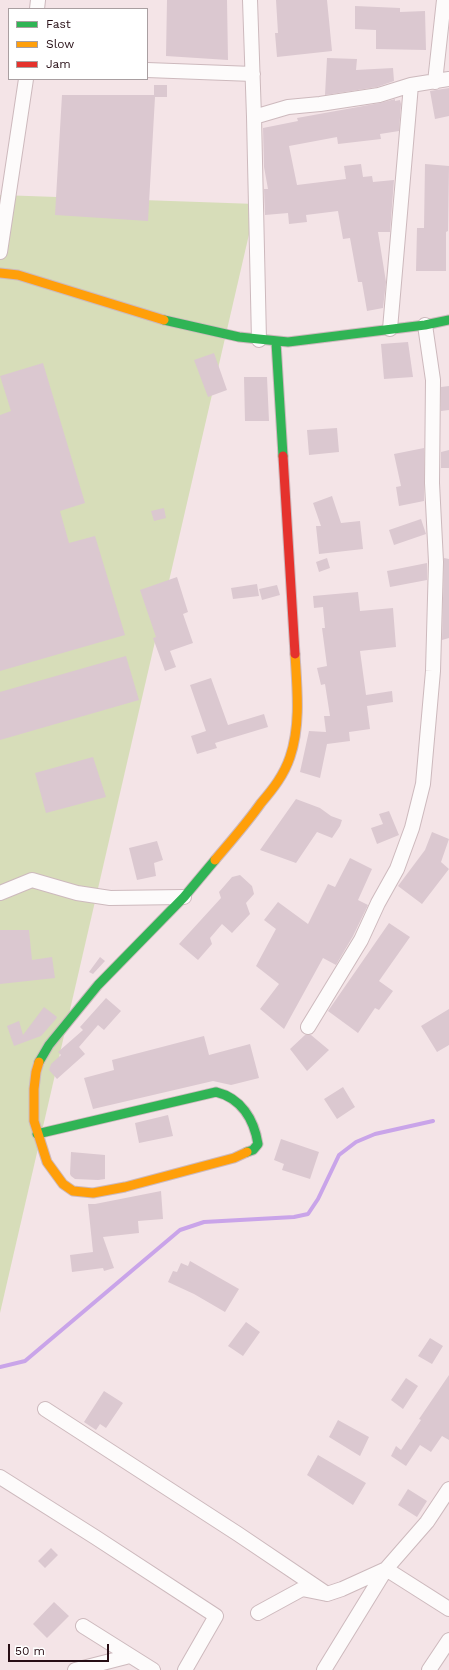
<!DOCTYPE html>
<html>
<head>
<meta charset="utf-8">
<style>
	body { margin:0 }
	#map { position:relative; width:449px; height:1670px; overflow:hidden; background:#f4e4e7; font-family:"Work Sans",sans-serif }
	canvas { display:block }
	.legend { position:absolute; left:8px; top:8px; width:140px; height:72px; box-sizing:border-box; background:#fff; border:1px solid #a99fa1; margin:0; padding:5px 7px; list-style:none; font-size:12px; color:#270e15 }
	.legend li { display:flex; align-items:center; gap:8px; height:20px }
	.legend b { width:20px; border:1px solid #a99fa1 }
	.scale { position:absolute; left:8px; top:1644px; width:101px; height:18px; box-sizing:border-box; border:2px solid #270e15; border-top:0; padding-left:5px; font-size:12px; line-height:14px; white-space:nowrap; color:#270e15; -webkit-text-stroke:3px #fff; paint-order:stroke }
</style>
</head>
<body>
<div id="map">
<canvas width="449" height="1670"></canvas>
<ul class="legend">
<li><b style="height:5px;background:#30b455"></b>Fast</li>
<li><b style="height:5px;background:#ff9f0a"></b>Slow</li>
<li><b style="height:5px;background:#e5322d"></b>Jam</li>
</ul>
<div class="scale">50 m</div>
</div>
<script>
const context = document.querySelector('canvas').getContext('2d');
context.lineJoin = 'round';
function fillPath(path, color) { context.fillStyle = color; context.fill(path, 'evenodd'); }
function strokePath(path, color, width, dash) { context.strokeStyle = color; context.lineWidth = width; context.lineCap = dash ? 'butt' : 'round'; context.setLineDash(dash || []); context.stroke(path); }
fillPath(new Path2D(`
	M0,195L256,204L0,1313Z`), '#d7ddb9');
strokePath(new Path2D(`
	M0,1367L25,1361L180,1230L204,1222L294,1217L308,1214L318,1199L339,1155L356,1142L375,1134L433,1121`), '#c9a4e9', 4);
fillPath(new Path2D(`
	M167,0H227L228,60L166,56Z
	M276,0H327L332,51L277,57L275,33H278Z
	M355,6L400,8V12L425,11L426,50L376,49V30L355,29Z
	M327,58L357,59L356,70L393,68L394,81L377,87L325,95Z
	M154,85H167V97H155L148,221L55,215L62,95H154Z
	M449,88V116L435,119L430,91Z
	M395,99V101L400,100L401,104L399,131L380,134L381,139L338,144L337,137L289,146L297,185L346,179L344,166L361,164L363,177L372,176L373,182L394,180L390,232H378L386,282L383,308L367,311L362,282H358L350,238L343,239L338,211L306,215L307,222L289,224L288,213L265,215L264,189H268L264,167L263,128L298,121L297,118L380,103Z
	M425,164L449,166L448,231L446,232V271H416L417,228H424Z
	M408,342L413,377L384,379L381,344Z
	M214,353L227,390L208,397L194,360Z
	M43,363L85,503L60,511L69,543L95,536L125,635L0,671V415L11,411L0,376Z
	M244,377H267L269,421H245Z
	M449,386V410L441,411V387Z
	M337,428L339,452L309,455L307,430Z
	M424,448V501L399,506L396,487L401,486L394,454Z
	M449,450V468H441V452Z
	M332,496L341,523L360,521L363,549L319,554L316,526H321L313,503Z
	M164,508L166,518L154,521L151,511Z
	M421,519L426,534L394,545L389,530Z
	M327,558L330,568L319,572L316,562Z
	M444,558L449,559V638L442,640Z
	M427,563V580L390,587L387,571Z
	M177,577L188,612L183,614L193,643L170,651L176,667L165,671L153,638L156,637L140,590Z
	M257,584L259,596L233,599L231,588Z
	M277,585L280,595L262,600L259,589Z
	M358,592L360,611L393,608L396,647L360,651L366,695L392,691L393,702L367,706L370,729L349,732L350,741L327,744L320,778L300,772L309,731L326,732L324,716H330L325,684L321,685L317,668L327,666L322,628H325L323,607L314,608L313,596Z
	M126,656L139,700L0,740V692Z
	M211,678L228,725L264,714L268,727L215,743L217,748L197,754L191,736L206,731L190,685Z
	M93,757L106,797L46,813L35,773Z
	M296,799L320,808L331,816L342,820L340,826L332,838L317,832L296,863L260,850Z
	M389,811L399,835L377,844L371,828L383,824L379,814Z
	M432,832L449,839L441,862L449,869L422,904L398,886L425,850Z
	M157,841L163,860L154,863L156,876L137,880L129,848Z
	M350,858L372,869L358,900L368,905L353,936L336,965L323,958L284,1029L260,1009L279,984L256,966L276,929L264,920L278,902L308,924L328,884L335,887Z
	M240,875L252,886L254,894L246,903L250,914L232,933L222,924L210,938L212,944L198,960L179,944L221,898L219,892L232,877Z
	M389,923L410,937L379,981L393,991L379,1010L375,1008L358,1033L328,1011Z
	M0,930H29L32,960L52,957L55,978L0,984Z
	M100,957L105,961L93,974L89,972Z
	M106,998L121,1011L104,1030L98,1025L79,1047L85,1054L57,1079L49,1070L51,1064L61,1055L58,1052L83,1030L80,1027Z
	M44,1007L57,1017L56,1019L41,1036L14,1046L7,1026L19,1021L23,1035Z
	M449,1009V1045L437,1052L421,1026Z
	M305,1035H311L329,1050L307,1071L290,1049Z
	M204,1036L209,1055L250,1044L259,1078L231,1085L213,1081L93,1109L84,1078L114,1070L112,1060Z
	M343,1087L355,1107L337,1119L324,1099Z
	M168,1115L173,1136L139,1143L135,1123Z
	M281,1139L319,1152L310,1179L282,1170L284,1164L274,1160Z
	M71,1152L105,1155V1179L98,1180L75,1179L71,1176L70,1174Z
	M161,1191L163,1219L138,1221L139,1233L103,1237L114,1268L104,1271L103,1268L72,1272L70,1255L93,1252L88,1204H95Z
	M190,1261L239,1289L225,1312L194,1294L168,1282L173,1271L177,1272L181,1263L188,1266Z
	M246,1322L260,1332L243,1356L228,1346Z
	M430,1338L443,1346L432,1364L418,1356Z
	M449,1375V1440L442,1436L431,1452L420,1445L406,1466L391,1456L396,1446L401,1450L421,1420L419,1419Z
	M406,1378L418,1386L403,1409L391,1400Z
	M104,1391L123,1403L106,1428L100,1424L96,1430L84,1422Z
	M338,1420L369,1437L360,1456L329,1437Z
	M318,1455L366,1483L353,1505L307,1475Z
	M408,1489L427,1501L417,1517L398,1505Z
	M51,1548L58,1555L45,1568L38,1561Z
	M54,1602L69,1616L47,1638L33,1624Z`), '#dbc8d0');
const street = new Path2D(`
	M250,0L254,117L259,340
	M37,9L38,0
	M147,70L253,74
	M435,82L444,0
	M254,117L288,107L320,104L379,95L411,85L449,79
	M0,252L26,79
	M390,329L411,85
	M0,893L32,880L77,893L110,898L184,897
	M308,1027L361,940L378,903L397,869L412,828L423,784L433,671L436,562L432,483L433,380L425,325
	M45,1409L238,1534L327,1594
	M0,1477L95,1537L216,1616L185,1670
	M386,1569L449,1609
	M258,1613L302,1589L327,1594L342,1589L386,1569
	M83,1626L153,1670
	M75,1670L126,1657
	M324,1670L386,1569L427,1522L449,1489
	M429,1670L449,1640`);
const fast = new Path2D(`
	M164,320L239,337L288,342L425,325L449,320
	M276,342L283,456
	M39,1062L49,1045L98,985L184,897L215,860
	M37,1134L216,1092C241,1098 254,1119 258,1144L253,1150L247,1152`);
const slow = new Path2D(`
	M0,273L18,275L164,320
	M215,860C231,841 247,823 261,803C273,789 284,775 290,757C301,725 297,688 295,654
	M39,1062L36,1072L34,1089V1121L47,1162L63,1184L73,1191L93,1193L125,1187L234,1158L247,1152`);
const jam = new Path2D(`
	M283,456L295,654`);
strokePath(street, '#cdb9bd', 16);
strokePath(fast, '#cdb9bd', 11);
strokePath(slow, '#cdb9bd', 11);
strokePath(jam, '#cdb9bd', 11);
strokePath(street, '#fdfbfb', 14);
strokePath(fast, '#30b455', 9);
strokePath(slow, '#ff9f0a', 9);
strokePath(jam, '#e5322d', 9);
</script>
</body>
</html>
